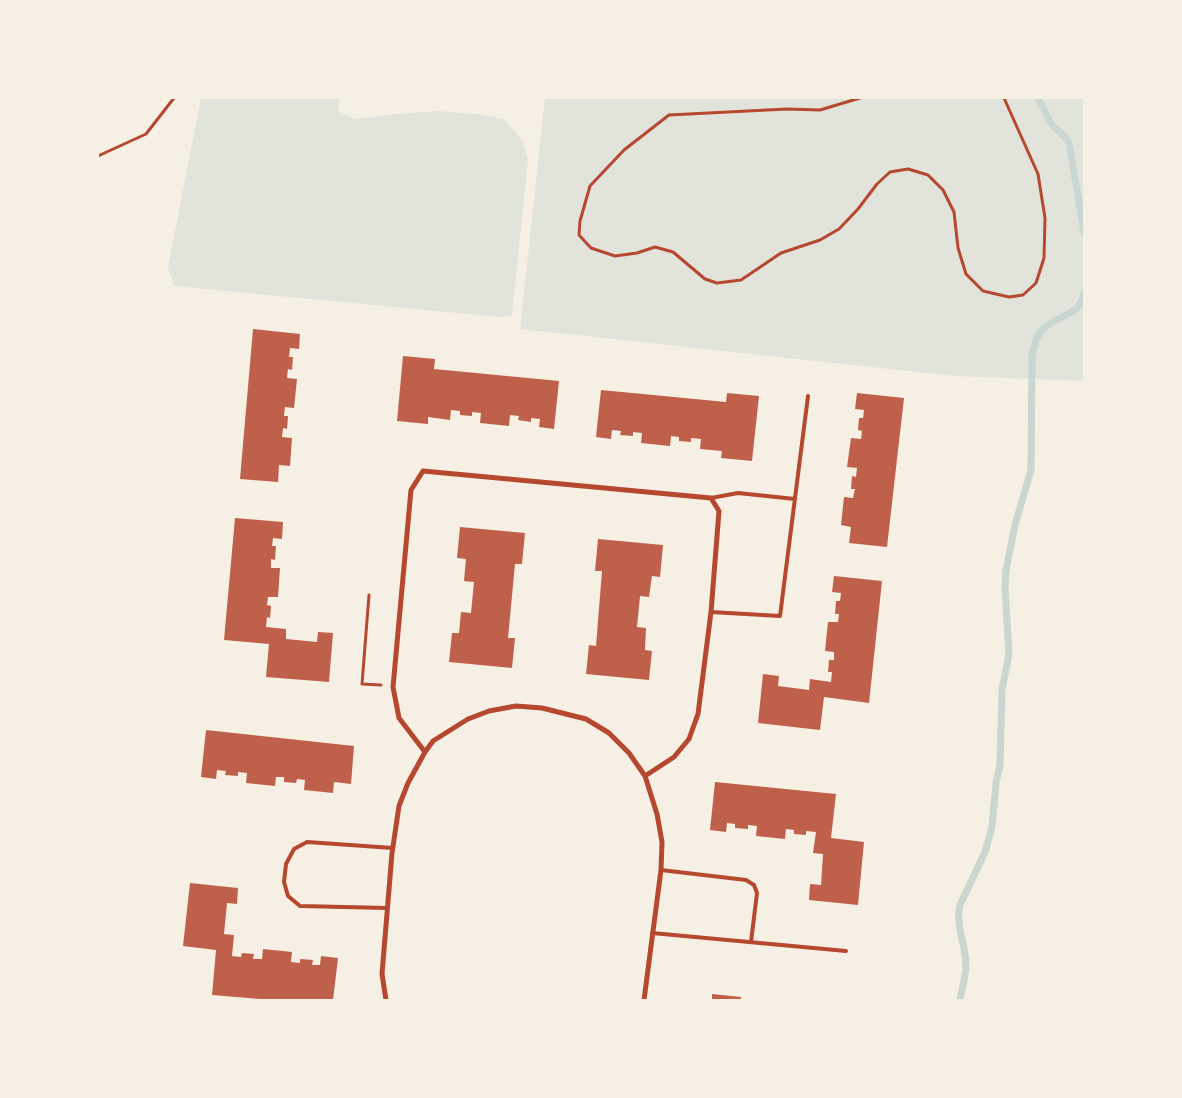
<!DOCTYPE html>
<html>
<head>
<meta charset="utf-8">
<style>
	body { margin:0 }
	#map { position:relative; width:1182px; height:1098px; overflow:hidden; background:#f6efe4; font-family:"Fira Sans",sans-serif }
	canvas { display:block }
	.frame { position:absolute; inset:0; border:99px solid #f6efe4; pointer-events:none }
</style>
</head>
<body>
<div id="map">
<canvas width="1182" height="1098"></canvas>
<div class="frame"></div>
</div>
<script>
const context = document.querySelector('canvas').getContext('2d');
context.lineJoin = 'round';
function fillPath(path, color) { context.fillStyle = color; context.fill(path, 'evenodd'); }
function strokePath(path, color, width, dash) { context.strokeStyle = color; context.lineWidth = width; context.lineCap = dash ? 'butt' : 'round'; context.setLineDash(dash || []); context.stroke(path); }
fillPath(new Path2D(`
	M201,98H340L338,111L356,119L386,115L437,111L477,114L504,119L523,141L528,160L512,315L500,317L174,286L168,267Z
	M545,98H1084V381L954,376L520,329Z`), '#e2e4dc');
strokePath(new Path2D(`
	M1038,98L1052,125L1066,138L1069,143L1084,232
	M960,1000C962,989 966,976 966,965C966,945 955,927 960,905L985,852L992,827L996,783L1000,765L1002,690L1009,654L1005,588L1006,570L1015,525L1031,470L1032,357C1034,347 1035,338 1041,331C1054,315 1081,317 1084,293`), '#c9d6d2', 7);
fillPath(new Path2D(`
	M253,329L300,334L299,349L290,348L289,357H293L292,370L288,369L287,378L297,379L294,408L285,407L284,416H288L287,429L283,428L282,437L292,438L290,466L279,465L278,482L240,479Z
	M403,356L435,359L434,369L559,381L554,429L539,427L540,419L531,418V422L518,420L519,416L510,415L509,426L480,423L481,413L472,412V416L460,415V411L451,410L450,420L428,417V424L397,421Z
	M601,390L726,402L727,393L759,396L752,461L721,458L722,451L700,449L701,439L691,438V442L679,441V437L671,436L670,446L641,443L642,433L633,432V436L620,435L621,431L612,430L611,439L596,437Z
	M857,393L904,398L887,547L849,543L851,527L841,525L844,497L853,498L855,489H851L852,476L856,477L857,468L847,467L851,438L861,439L862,431L858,430L859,418H863L864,410L855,409Z
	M235,518L283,522L282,539L273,538L272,546H276L275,560L271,559V568H280L278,597H268L267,605L271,606L270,618L267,617L266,627L286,629V639L317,642L318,632L333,633L329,682L266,677L269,644L224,640Z
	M460,527L525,533L522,564H515L508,638H515L512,668L449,662L452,633H459L461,612L471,613L474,582L464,581L466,559L457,558Z
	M598,539L663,545L660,577L652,576L649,597L640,596L637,627L646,628L645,650L652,651L649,680L586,674L589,645L596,646L602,571H595Z
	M834,576L882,581L869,703L824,697L820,730L758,723L763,674L779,676L778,686L809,690L810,679L831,682L832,672H828L829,660H834V652L825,651L828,622H838L839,614H835L836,601H840L841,593L832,592Z
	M206,730L354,746L351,784L334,782L333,793L304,790L305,780L297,779L296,783L284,782V777H276L275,786L246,783L247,773L238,772V776L225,775L226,771L217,770L216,779L201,777Z
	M715,782L836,794L831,838L864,842L858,905L809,900L810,884L821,885L823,854L813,853L816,832L806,831V835L794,834V830L786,829L785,839L756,836L757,826L748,825V829L735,828V824L727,823L726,832L710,830Z
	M190,883L238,888L237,904L227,903L224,934L234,935L232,956L241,957L242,953L254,954L253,959H262L263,949L292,952L291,962L300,963V959L313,960L312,965H320L321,956L338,958L333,1000H272L212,995L216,950L183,946Z
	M712,994L741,997V1000H712Z`), '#bf614a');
strokePath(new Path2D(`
	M860,98L820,110L787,109L669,115L624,150L590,186L580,221L579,235L591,248L615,256L637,253L655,247L673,252L705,279L717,283L741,280L781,253L820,240L839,229L858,209L877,184L890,172L908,169L928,175L943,190L954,212L958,248L966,274L983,291L1009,297L1023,295L1036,283L1044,258L1045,218L1038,174L1004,98
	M98,156L146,134L174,98
	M369,595L362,684L381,685`), '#b5482f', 3);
strokePath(new Path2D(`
	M711,498L738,493L795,499
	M711,612L780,616L808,396
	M661,870L746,880L754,885L757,893L751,942
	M387,908L300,906L288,896L284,882L286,864L294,849L307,842L393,848
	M652,933L846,951`), '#b5482f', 4);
strokePath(new Path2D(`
	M425,752L399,718L393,687L411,490L423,471L711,498L719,511L711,612L698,714L689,739L674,757L645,776
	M386,1000L382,974L392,853L399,806L408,783L425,752L433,741L468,719L489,711L516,706L542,708L586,719L609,733L629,753L645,776L657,814L662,842L661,870L644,1000`), '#b5482f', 5);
</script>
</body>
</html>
